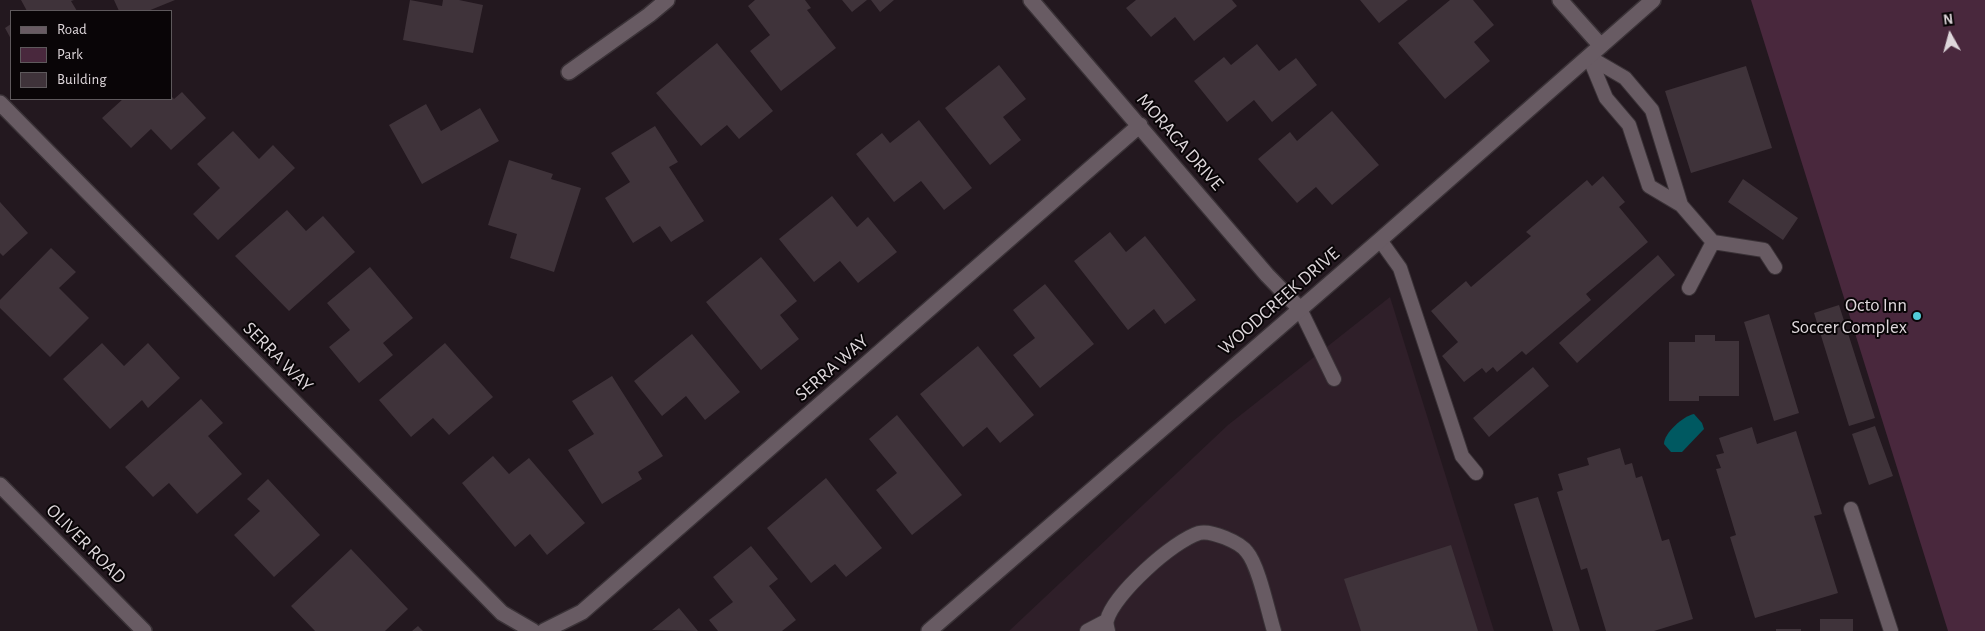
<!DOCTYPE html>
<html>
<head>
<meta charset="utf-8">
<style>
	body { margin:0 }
	#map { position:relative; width:1985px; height:631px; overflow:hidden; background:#23181f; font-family:"Alegreya Sans",sans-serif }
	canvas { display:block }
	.legend { position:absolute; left:10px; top:10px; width:162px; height:90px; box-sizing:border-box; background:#090507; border:1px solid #5e595c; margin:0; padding:6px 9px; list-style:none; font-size:15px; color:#ded7db }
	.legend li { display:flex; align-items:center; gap:10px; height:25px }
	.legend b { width:25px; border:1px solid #5e595c }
	.north { position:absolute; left:1925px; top:10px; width:50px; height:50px; -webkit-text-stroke:4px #090507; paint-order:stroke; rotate:353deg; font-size:14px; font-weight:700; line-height:20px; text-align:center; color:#ded7db }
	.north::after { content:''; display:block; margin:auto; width:18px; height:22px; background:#ded7db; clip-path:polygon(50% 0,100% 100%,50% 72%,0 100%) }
</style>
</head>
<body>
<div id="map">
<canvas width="1985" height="631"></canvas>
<ul class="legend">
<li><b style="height:6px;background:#685b63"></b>Road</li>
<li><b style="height:14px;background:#49283d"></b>Park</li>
<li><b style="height:14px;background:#3f333a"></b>Building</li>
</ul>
<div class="north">N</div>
</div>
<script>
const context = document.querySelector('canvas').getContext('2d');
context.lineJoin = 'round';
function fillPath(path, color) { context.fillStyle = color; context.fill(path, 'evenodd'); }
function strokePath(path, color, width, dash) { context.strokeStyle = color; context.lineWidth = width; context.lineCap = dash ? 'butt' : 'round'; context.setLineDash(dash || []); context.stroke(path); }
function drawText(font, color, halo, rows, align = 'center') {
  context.font = font + ' "Alegreya Sans",sans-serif'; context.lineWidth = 4; context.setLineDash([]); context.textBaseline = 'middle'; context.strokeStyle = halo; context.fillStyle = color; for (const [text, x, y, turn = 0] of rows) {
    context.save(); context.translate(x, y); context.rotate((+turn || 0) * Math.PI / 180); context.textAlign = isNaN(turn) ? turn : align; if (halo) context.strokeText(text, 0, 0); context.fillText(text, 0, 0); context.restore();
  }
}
fillPath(new Path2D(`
	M1390,297L1494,631H1009L1228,425Z`), '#2f1f29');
fillPath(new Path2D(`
	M1751,0H1985V631H1948Z`), '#49283d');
fillPath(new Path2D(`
	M1694,414L1702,423L1704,429L1682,452H1671L1664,444C1664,433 1683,416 1694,414Z`), '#005961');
fillPath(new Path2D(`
	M21,0H74L71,1L77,11H27Z
	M114,0H175L148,11H119Z
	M410,0L442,6L443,0H459L483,5L473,53L403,40Z
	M755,0H805L811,8L807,10L836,48L781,91L750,51L770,35L748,6Z
	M842,0H867L852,12Z
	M871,0H894L880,12Z
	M1136,0H1232L1237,6L1194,41L1175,17L1151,37L1126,8Z
	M1360,0H1408L1379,23Z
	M1450,0H1473L1494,25L1474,42L1490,61L1445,99L1398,43Z
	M11,24V39L5,28Z
	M717,43L773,111L739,139L727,125L701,146L656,93Z
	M1257,44L1279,71L1296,58L1317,85L1272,122L1254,100L1227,122L1194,81L1224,57L1231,65Z
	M999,65L1026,99L1003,117L1021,140L990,165L945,108Z
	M1746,66L1772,148L1691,173L1665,91Z
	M182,92L206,118L171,150L151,129L131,148L102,118L123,99H171V96L174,99Z
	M426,104L441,131L480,108L499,141L422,184L389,125Z
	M1332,111L1379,165L1332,205L1316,187L1297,203L1258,159L1290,132L1297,141Z
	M919,120L972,188L944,210L921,181L894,202L856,154L882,133L890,143Z
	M655,126L678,162L669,167L704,221L671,242L660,226L633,243L605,198L630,182L611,153Z
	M233,131L259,159L273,145L295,168L218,240L193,214L220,188L197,164Z
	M509,160L553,174L551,179L581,188L554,272L510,258L517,234L488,225Z
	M1603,176L1625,202L1619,207L1648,242L1586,294L1591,300L1526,355L1522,351L1497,372L1493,367L1486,373L1482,368L1464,382L1442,356L1458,342L1431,311L1466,281L1471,287L1531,236L1526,232L1587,180L1592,186Z
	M1743,179L1798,218L1783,240L1728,202Z
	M832,196L857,227L868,217L897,252L858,283L840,261L814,282L779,239Z
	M0,202L28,233L3,256L0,253Z
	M287,210L306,231L323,216L355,252L289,311L235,256Z
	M1110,232L1126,252L1145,236L1196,300L1165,324L1154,309L1128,330L1074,261Z
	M51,248L76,272L59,288L89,318L50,357L0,308V300Z
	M1658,255L1675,275L1577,363L1559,343Z
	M761,257L797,301L780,315L799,339L761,370L706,302Z
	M370,267L413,318L383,343L393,355L359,383L329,347L350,330L327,303Z
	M1045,284L1094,344L1040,388L1013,355L1035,338L1013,310Z
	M1839,305L1875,418L1849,426L1814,313Z
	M1769,314L1799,413L1774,421L1744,322Z
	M692,334L740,392L705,420L686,396L662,416L634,381Z
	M1695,335H1715V341H1739V396H1699V401H1669V342H1695Z
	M102,343L124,366L148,343L180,378L148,408L142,400L110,429L63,379Z
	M445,343L493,397L449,435L433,418L411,437L379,400Z
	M978,346L1034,415L1000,443L987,427L963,447L920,394Z
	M1533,367L1549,386L1489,437L1473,418Z
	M612,376L663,456L638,472L642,479L602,504L568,450L594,434L572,401Z
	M201,399L223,423L208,436L242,474L197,514L169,483L153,497L125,467Z
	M897,415L962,495L912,535L876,490L897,473L869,439Z
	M1875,426L1893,476L1869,485L1852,434Z
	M1752,427L1757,444L1796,431L1822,514L1814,516L1838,593L1755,618L1730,537L1736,535L1716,469L1721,468L1716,455L1724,453L1719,438Z
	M1620,448L1625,465L1632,463L1636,478L1642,476L1662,541L1669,539L1693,619L1654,631H1606L1587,568L1581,570L1557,492L1563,490L1558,474L1589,465L1587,458Z
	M493,456L509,474L529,458L585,523L547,555L530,534L515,547L462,483Z
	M826,478L882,548L846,577L835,564L811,583L767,528Z
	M268,479L320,535L274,577L234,535L260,511L247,499Z
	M1538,497L1580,631H1553L1514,504Z
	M1451,545L1478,631H1361L1344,579Z
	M751,546L778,579L769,586L796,620L782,631H718L709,620L733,602L713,577Z
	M351,549L408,609L385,631H315L291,606Z
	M679,608L698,631L652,630Z
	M1820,619H1853V631H1820Z
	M418,626L423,631H412Z
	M1776,629H1801V631H1776Z`), '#3f333a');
const service = new Path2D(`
	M1589,57L1606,98L1629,125L1649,186L1681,205L1713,242L1764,250L1775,267
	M1589,57L1625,78L1652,110L1681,205
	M1380,240L1400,268L1462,456L1476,473
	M1689,288L1713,242
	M1300,309L1334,379
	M1851,509L1891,631
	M1087,631L1106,621
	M1108,631C1107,627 1106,623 1107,620C1114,594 1173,541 1199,533C1211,530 1240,542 1247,552C1259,566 1268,612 1274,631`);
const minor = new Path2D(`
	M1031,0L1267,275L1300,309
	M1560,0L1601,46
	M569,72L649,15L667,0
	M0,103L502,613L533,631
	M544,631L582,612L1140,125
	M929,631L1380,240L1653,0`);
const tertiary = new Path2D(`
	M0,485L144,631`);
strokePath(service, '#3a3237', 16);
strokePath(minor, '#3a3237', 18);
strokePath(tertiary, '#3a3237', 18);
strokePath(service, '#685b63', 14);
strokePath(minor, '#685b63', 15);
strokePath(tertiary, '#685b63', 15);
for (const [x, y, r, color] of [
	[1917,316,5,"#52cbd8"]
]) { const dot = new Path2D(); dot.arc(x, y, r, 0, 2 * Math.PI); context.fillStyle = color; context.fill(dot); strokePath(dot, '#090507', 2); }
drawText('19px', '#ded7db', '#090507', [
	["MORAGA DRIVE",1180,142,49],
	["WOODCREEK DRIVE",1279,301,-41],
	["SERRA WAY",278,357,45],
	["SERRA WAY",832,368,-41],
	["OLIVER ROAD",86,544,45]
]);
drawText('19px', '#ded7db', '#090507', [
	["Octo Inn",1907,305],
	["Soccer Complex",1907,327]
], 'right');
</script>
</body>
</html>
